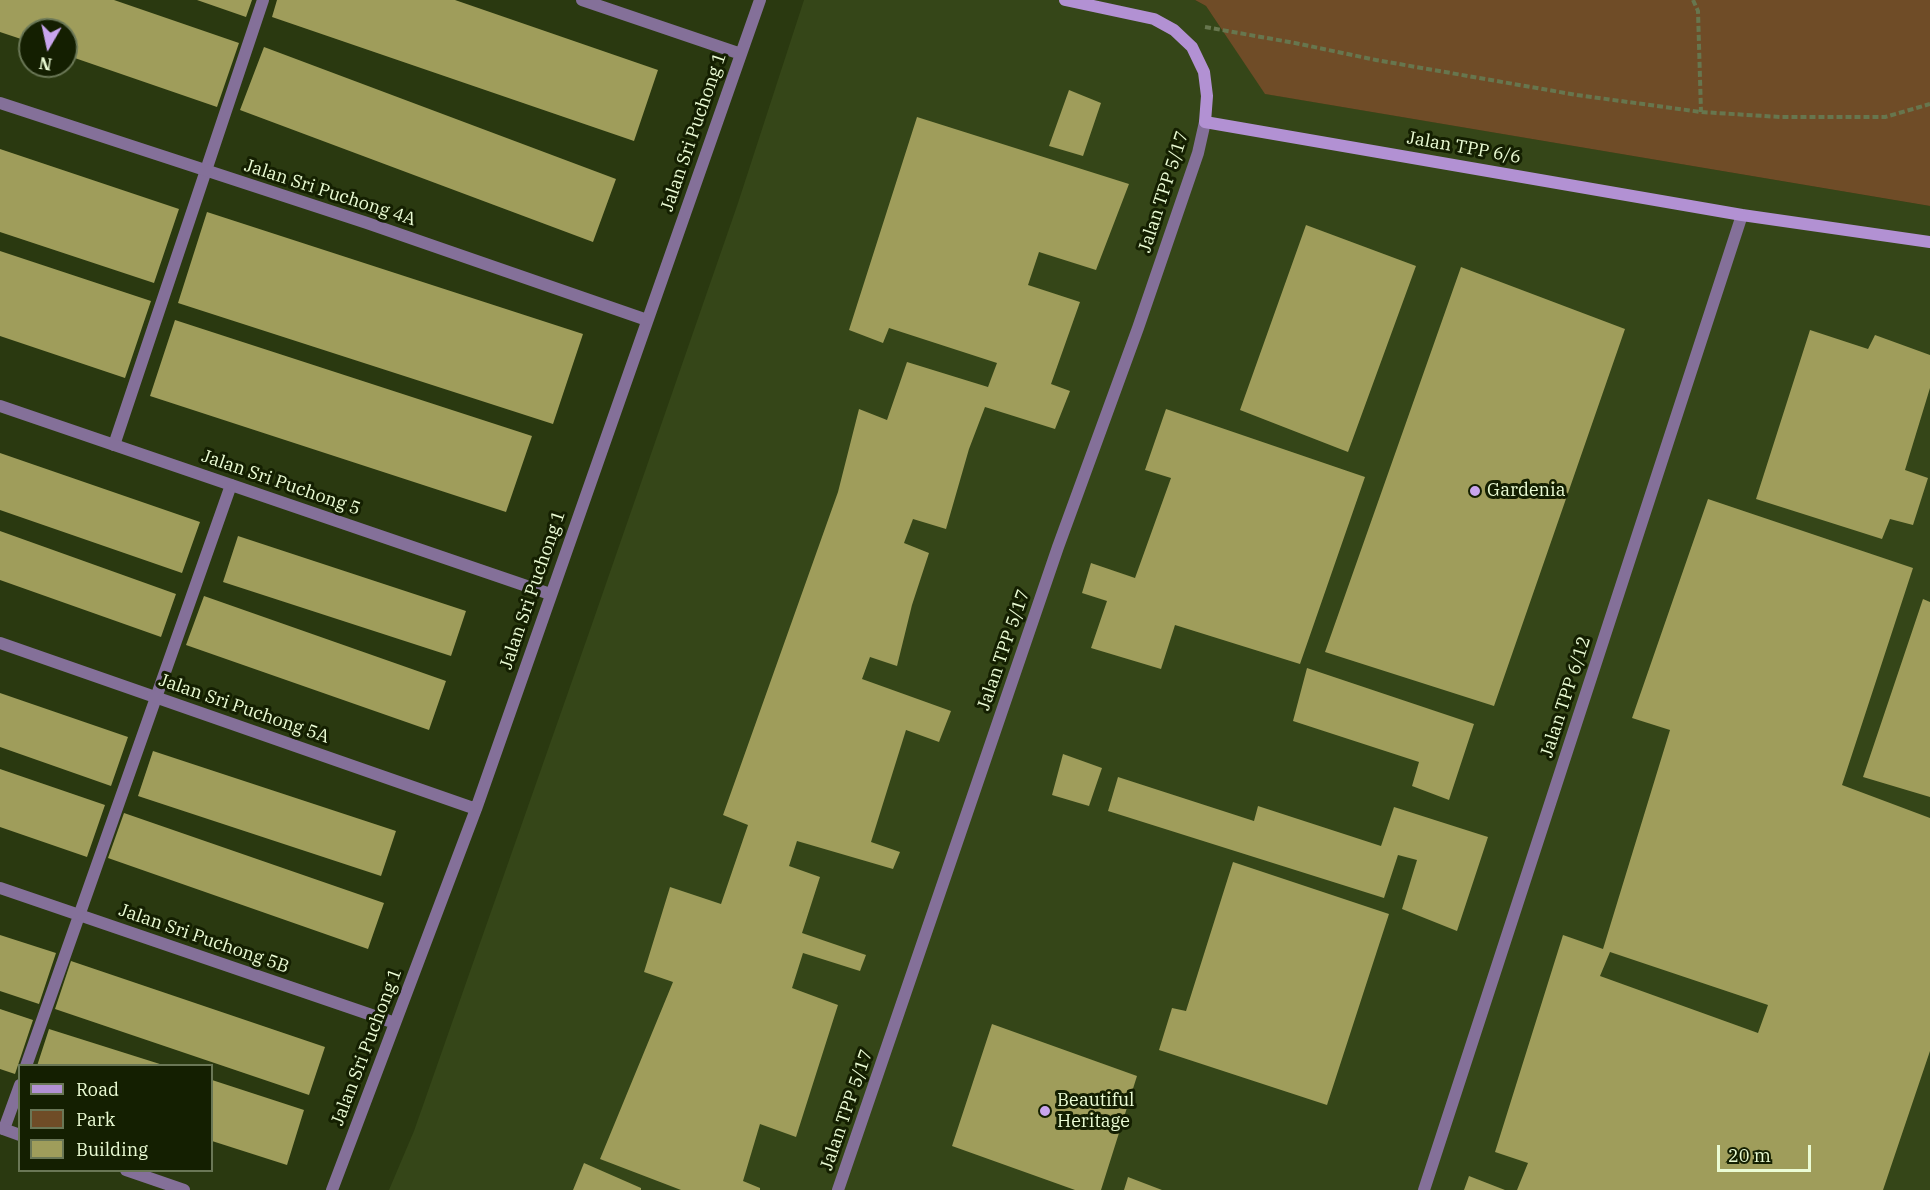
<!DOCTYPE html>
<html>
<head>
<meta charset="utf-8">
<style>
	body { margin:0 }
	#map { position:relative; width:1930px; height:1190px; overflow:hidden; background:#2a3910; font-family:"IBM Plex Serif",serif }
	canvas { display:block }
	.legend { position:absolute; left:18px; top:1064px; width:195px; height:108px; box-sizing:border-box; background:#141f01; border:2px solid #6a7756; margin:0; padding:8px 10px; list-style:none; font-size:18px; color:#ebfcd5 }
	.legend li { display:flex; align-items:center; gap:12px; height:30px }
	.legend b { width:30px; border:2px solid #6a7756 }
	.north { position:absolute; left:18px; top:18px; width:60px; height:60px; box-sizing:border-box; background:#141f01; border:2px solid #6a7756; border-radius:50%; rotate:189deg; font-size:16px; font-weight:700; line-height:24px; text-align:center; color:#ebfcd5 }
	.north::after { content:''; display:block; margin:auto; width:21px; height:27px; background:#c9a5ee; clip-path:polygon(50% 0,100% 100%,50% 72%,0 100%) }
	.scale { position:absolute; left:1717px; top:1145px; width:94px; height:27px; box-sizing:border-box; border:3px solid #ebfcd5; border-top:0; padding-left:8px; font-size:18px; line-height:21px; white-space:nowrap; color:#ebfcd5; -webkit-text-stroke:4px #141f01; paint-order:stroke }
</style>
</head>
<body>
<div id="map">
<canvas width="1930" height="1190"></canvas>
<ul class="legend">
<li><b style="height:8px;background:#b291d3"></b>Road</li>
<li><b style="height:16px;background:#6f4c27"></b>Park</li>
<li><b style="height:16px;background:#9f9d5b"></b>Building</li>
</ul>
<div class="north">N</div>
<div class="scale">20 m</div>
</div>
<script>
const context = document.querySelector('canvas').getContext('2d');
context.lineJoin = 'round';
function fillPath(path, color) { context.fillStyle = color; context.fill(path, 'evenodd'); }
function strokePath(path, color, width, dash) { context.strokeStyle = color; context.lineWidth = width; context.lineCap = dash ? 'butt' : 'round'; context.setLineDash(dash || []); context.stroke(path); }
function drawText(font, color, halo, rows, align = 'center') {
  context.font = font + ' "IBM Plex Serif",serif'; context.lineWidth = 6; context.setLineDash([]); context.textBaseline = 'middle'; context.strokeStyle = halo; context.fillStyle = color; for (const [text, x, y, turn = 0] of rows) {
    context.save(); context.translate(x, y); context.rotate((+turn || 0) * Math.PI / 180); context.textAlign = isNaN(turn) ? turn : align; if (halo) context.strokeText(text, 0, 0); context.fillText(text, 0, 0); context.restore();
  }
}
fillPath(new Path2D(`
	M804,0H1195L1206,6L1266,94L1930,206V1190H389L414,1131L591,627L738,203Z`), '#354618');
fillPath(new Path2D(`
	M1195,0H1930V206L1265,94L1206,6Z`), '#6f4c27');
fillPath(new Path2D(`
	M0,0H114L239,43L217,107L66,55V30H30V42L0,32Z
	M197,0H252L246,17Z
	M277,0H455L658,70L634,141L272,17Z
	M264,47L616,179L593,242L240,110Z
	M1069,90L1101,103L1083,156L1049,146Z
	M917,117L1129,184L1096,270L1039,252L1028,285L1080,302L1051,384L1070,391L1055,429L985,407L969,449L946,529L913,519L904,543L929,553L912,605L897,666L870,657L862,679L951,711L939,742L906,730L871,842L900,852L893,869L797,841L789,866L820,877L802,933L866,955L860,971L803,953L792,988L838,1005L796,1137L760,1124L743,1181L760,1188V1190H681L600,1159L673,982L644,972L670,887L721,904L748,825L723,815L838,492L859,409L887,420L907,362L988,387L997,363L889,328L883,343L849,330Z
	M0,149L179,209L154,283L0,232Z
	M207,212L583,334L553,424L178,303Z
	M1306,225L1416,266L1348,452L1240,410Z
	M0,251L151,301L125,378L0,336Z
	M1461,267L1625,329L1494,706L1325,652Z
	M175,320L532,436L506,512L150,396Z
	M1810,330L1868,349L1875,335L1930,355V388L1905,470L1928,478L1913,525L1890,519L1882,539L1756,499Z
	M1166,409L1365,477L1300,664L1175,625L1161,669L1091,648L1107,601L1082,593L1091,563L1135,578L1171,478L1145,470Z
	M0,453L200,522L182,573L0,510Z
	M1708,499L1913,568L1842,785L1930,818V1051L1883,1190H1517L1528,1163L1495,1152L1563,935L1603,949L1670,730L1632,718ZM1610,952L1768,1005L1758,1033L1600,976Z
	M0,531L176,594L161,637L0,580Z
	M238,536L466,611L451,656L223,582Z
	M204,596L446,681L429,730L186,645Z
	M1923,599L1930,602V797L1863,777Z
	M1307,668L1474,724L1449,800L1412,786L1419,762L1293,721Z
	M0,693L128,737L111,786L0,747Z
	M153,751L396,831L381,876L138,796Z
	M1063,754L1102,768L1089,806L1052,795Z
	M0,769L105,805L87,857L0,827Z
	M1118,777L1254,821L1258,806L1381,846L1394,807L1488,837L1457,931L1402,909L1417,860L1398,855L1384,898L1108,811Z
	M124,813L384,903L368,949L108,858Z
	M1233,862L1389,914L1327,1105L1159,1050L1172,1008L1186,1011Z
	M0,935L56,953L39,1004L0,991Z
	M71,961L325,1047L309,1095L55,1009Z
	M0,1009L33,1020L15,1074L0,1069Z
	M992,1024L1137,1076L1101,1190H1075L952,1146Z
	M49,1029L163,1065V1066H37Z
	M212,1080L304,1110L287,1165L212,1141Z
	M584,1163L641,1188V1190H573Z
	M1469,1176L1505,1190H1464Z
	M1128,1177L1162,1190H1124Z`), '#9f9d5b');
strokePath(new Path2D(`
	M1693,0L1698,11L1701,112
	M1205,27L1295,43L1376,60L1577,95L1701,112L1780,117H1885L1930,104`), '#67764e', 4, [6, 3]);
strokePath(new Path2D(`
	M114,445L263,0
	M26,1066L231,485
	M4,1129L20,1085`), '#847099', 12);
strokePath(new Path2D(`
	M582,0L741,54
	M0,103L367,223L647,320
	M0,406L550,594
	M0,643L476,809
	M0,888L395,1023
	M0,1128L20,1135
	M126,1170L184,1190
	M332,1190L476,809L760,0
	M838,1190L1058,547L1138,328L1198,153L1205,122
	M1424,1190L1742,215`), '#847099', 12);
strokePath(new Path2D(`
	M1065,0L1154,19L1174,30L1192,47L1204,72L1207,96L1205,122L1742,215L1930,242`), '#b291d3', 12);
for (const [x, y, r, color] of [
	[1475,491,6,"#c9a5ee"],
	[1045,1111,6,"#c9a5ee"]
]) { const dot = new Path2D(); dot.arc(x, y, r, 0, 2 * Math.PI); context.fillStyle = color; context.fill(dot); strokePath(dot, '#141f01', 2); }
drawText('18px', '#ebfcd5', '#141f01', [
	["Jalan Sri Puchong 1",694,132,-71],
	["Jalan TPP 6/6",1464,148,10],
	["Jalan TPP 5/17",1164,192,-72],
	["Jalan Sri Puchong 4A",330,193,18],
	["Jalan Sri Puchong 5",281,483,19],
	["Jalan Sri Puchong 1",533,590,-71],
	["Jalan TPP 5/17",1004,650,-71],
	["Jalan TPP 6/12",1566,697,-72],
	["Jalan Sri Puchong 5A",244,709,19],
	["Jalan Sri Puchong 5B",204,939,19],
	["Jalan Sri Puchong 1",367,1047,-69],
	["Jalan TPP 5/17",847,1110,-71]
]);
drawText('18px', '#ebfcd5', '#141f01', [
	["Gardenia",1487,491],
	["Beautiful",1057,1101],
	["Heritage",1057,1122]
], 'left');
</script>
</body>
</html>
